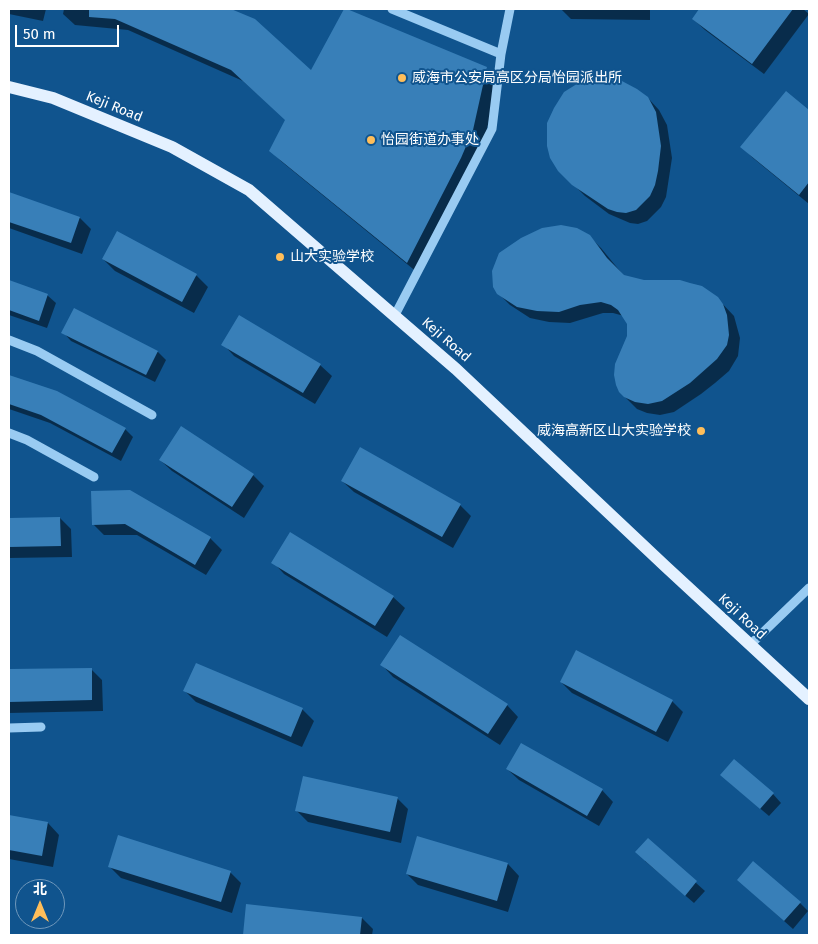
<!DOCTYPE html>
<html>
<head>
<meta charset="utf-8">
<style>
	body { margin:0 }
	#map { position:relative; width:818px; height:944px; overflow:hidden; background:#10548e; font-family:"Fira Sans","Noto Sans SC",sans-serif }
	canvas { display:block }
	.frame { position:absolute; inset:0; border:10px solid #fff; pointer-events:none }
	.north { position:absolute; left:15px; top:879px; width:50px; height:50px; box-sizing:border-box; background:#10548e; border:1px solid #7098bb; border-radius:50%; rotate:0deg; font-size:14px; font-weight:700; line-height:20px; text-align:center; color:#fff }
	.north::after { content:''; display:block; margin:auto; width:18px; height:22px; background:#ffbe5a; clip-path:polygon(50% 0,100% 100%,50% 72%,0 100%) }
	.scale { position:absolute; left:15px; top:25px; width:104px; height:22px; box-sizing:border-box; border:2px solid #fff; border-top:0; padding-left:6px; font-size:15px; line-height:18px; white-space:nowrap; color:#fff; -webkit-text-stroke:4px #10548e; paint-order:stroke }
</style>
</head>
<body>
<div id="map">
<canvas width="818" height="944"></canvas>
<div class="frame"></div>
<div class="north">北</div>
<div class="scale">50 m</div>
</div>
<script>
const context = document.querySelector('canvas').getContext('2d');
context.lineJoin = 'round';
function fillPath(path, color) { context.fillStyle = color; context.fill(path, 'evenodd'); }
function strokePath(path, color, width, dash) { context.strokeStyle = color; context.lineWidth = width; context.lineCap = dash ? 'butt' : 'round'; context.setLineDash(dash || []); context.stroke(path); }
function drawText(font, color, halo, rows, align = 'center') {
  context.font = font + ' "Fira Sans","Noto Sans SC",sans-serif'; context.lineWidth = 4; context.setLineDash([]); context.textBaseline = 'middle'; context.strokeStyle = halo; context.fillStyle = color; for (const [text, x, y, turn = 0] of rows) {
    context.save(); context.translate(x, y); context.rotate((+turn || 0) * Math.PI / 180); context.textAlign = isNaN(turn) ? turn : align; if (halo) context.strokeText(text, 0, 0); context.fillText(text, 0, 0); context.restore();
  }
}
fillPath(new Path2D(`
	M9,9H46L43,21L9,14Z
	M64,9H228L255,21L312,72L486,68L498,80L484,142L418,273L282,162L270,150L286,120L243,81L128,30L75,25L63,14Z
	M561,9H650V20L571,19Z
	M701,9H803L809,14L764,74L705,30L693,19Z
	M786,93L809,112V204L753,158L742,147Z
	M648,98L659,110L667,125L672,158L666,197L661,207L647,221L638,224L630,223L609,214L585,196L571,182Z
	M9,193L80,218L91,229L82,254L9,228Z
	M117,233L197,276L208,287L194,313L115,271L103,259Z
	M589,236L601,248L624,276L717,298L734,316L740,338L738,356L729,371L715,383L701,394L674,412L660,415L647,413L637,409L620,392L629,324L624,316L613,313H603L570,323L549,322L530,318L510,305L498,293Z
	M9,282L47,295L56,303L47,328L9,315Z
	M63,332L158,352L166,360L155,382L71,341Z
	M223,344L320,365L332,376L315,404L234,356Z
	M9,377L56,392L125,429L133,437L121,461L50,423L9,409Z
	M160,460L253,475L264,486L244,518L172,471Z
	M342,481L460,505L471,516L453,548L354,492Z
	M130,491L210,538L222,550L206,575L137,535H104L93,524Z
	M60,518L71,529L72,557L9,558V519Z
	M273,562L393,597L405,608L387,637L284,574Z
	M382,665L507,705L518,717L500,745L393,677Z
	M91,669L102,680L103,711L9,713V671Z
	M561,682L672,701L683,712L668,742L572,693Z
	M185,691L302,709L314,721L302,747L196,702Z
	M507,769L602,790L613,802L599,826L519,780Z
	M730,783L773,794L781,803L769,816Z
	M397,798L408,809L401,843L308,822L296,810Z
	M9,816L48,823L59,835L53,867L9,859Z
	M418,838L508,864L519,876L508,912L418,885L407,874Z
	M648,840L705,891L694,903L645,861Z
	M110,867L230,872L241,883L232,913L121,878Z
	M747,888L800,903L808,911L793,929Z
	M247,905L362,918L373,929L372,935H244Z`), '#0007');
fillPath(new Path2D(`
	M89,9H231L255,19L311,70L344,9H347L487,67L473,130L461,158L407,263L269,151L285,120L231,70L115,19L89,17Z
	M699,9H793L752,64L692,19Z
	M594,77L620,80L637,89L648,97L656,112L661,146L658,171L655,185L650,196L636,210L626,213L617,212L608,209L572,185L558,171L550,158L547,146V123L554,108L564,92L580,82Z
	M786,91L809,110V182L799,195L740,147Z
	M9,192L80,217L71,243L9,222Z
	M561,225L577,228L590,235L607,258L624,275L644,280H680L690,283L702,286L718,297L723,304L727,315L729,335L727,345L717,359L690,383L662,401L648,404L635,402L624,397L619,392L616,385L614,375L615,364L627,336V324L618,310L611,305L601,302L580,305L559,312L537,311L517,307L497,294L493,287L492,271L499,253L521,238L542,228Z
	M117,231L197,274L182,302L102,259Z
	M9,280L48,294L39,321L9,310Z
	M74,308L158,351L146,375L61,333Z
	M239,315L321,364L303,393L221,345Z
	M9,375L57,391L126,428L112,453L41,415L9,404Z
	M181,426L254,474L232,507L159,460Z
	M360,447L461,504L442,537L341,481Z
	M130,490L211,537L195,565L125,524L92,525L91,491Z
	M60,517L61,546L9,547V518Z
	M290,532L394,596L375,626L271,563Z
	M400,635L508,704L488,734L380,665Z
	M576,650L673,700L656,732L560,682Z
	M196,663L303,708L291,737L183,691Z
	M92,668V700L9,702V669Z
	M521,743L603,789L587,816L506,769Z
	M734,759L774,793L760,809L720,775Z
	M303,776L398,797L390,832L295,811Z
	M9,815L48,822L42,856L9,850Z
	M118,835L231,871L221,902L108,867Z
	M417,836L508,863L497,901L406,874Z
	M648,838L697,881L685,896L635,852Z
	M753,861L801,902L784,921L737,880Z
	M246,904L362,917L360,935H243Z`), '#387fb8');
strokePath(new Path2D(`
	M392,9L501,54
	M395,315L492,129L501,54L510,9
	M9,340L37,351L152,415
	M9,433L27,440L94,477
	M750,645L809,588
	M9,728L41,727`), '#99cbf2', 9);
strokePath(new Path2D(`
	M9,87L53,98L172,147L249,190L456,369L665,566L809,699`), '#e4f1ff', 12);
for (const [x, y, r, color] of [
	[402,78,5,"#ffbe5a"],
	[371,140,5,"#ffbe5a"],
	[280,257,5,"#ffbe5a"],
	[701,431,5,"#ffbe5a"]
]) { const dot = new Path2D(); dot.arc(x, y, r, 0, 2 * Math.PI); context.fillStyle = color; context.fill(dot); strokePath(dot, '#10548e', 2); }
drawText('14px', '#fff', '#10548e', [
	["威海市公安局高区分局怡园派出所",412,78],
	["怡园街道办事处",381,140],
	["山大实验学校",290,257],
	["威海高新区山大实验学校",691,431,"right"]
], 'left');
drawText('14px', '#fff', '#10548e', [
	["Keji Road",114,107,22],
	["Keji Road",446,340,41],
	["Keji Road",742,617,43]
]);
</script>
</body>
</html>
